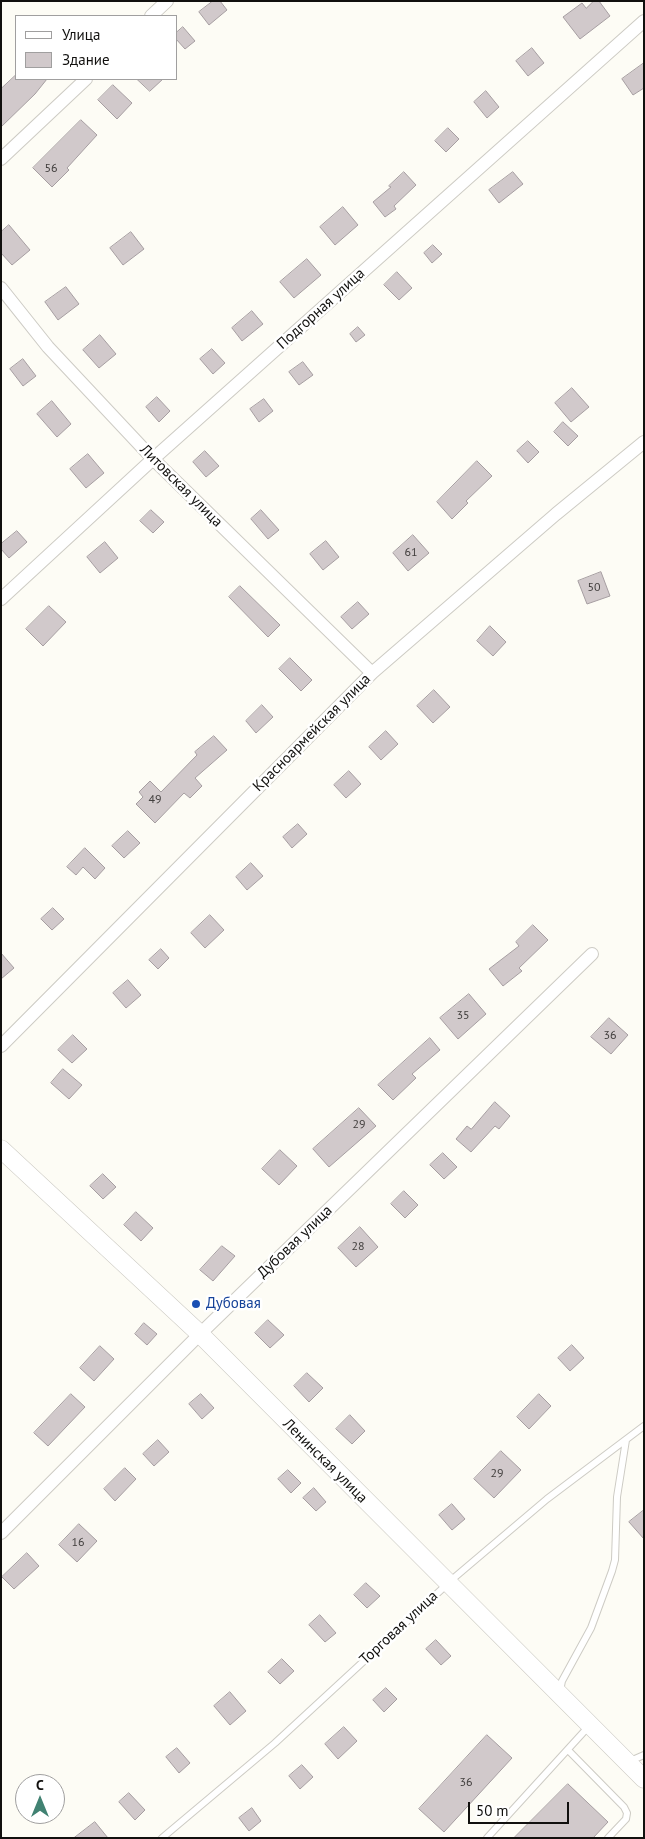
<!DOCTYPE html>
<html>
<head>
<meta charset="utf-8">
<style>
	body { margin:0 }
	#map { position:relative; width:645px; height:1839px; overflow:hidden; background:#fdfcf5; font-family:"PT Sans",sans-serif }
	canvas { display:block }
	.frame { position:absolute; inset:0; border:2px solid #11100e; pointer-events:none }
	.legend { position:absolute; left:15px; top:15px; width:162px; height:65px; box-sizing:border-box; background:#fff; border:1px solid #a09f9f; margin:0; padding:6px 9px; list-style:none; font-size:15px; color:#11100e }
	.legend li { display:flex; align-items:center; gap:10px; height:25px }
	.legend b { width:25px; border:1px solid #a09f9f }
	.north { position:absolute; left:15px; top:1774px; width:50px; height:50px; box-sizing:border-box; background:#fff; border:1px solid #a09f9f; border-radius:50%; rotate:0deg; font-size:14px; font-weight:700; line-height:20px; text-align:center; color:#11100e }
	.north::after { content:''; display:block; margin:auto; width:18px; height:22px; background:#418272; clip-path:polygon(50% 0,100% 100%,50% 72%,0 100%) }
	.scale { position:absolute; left:468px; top:1802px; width:101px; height:22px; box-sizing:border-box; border:2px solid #11100e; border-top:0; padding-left:6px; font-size:15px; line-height:18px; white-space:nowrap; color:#11100e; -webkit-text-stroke:4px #fff; paint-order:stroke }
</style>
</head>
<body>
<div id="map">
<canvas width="645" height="1839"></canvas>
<div class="frame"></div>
<ul class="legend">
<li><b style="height:6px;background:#fff"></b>Улица</li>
<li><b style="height:14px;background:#d1c9cb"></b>Здание</li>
</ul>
<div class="north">С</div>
<div class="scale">50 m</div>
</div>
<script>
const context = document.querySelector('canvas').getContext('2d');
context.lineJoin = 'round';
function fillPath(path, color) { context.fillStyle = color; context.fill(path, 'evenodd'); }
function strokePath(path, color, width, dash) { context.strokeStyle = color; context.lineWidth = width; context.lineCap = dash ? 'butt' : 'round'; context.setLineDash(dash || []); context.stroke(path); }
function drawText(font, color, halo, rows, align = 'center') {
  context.font = font + ' "PT Sans",sans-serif'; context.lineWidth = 5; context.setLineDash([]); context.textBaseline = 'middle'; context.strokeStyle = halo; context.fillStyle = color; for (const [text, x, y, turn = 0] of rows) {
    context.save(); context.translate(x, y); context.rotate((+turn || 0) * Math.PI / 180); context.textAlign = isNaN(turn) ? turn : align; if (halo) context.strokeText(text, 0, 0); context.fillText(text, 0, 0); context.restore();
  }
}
const building = new Path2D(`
	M213,1H220L227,10L209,25L199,12Z
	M594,1H599L610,16L580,39L563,17L582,3L586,8Z
	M183,27L195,41L185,49L176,39V33Z
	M532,48L544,63L528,76L516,61Z
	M644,63V88L633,95L622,79Z
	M16,75V79H47L35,94L1,127V89Z
	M137,79H163L150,91Z
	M113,85L132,103L117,119L98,100Z
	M486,91L499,107L487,118L474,102Z
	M81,120L97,135L67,168L69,170L52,187L33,168Z
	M448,128L459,139L446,152L435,141Z
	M404,172L416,185L394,206L396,209L385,217L373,202L391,187L389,186Z
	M513,172L523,184L499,203L489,190Z
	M343,207L358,225L335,245L320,227Z
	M9,225L30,250L12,265L1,253V232Z
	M131,232L144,249L123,265L110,248Z
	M433,245L442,254L432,263L424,253Z
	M307,259L321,275L294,298L280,282Z
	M397,272L412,288L399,300L384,285Z
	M66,287L79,304L58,320L45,302Z
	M252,311L263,324L242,341L232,328Z
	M358,327L365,335L356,342L350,334Z
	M100,335L116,354L99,368L83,350Z
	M212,349L225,363L213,374L200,359Z
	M23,359L36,376L23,386L10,369Z
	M303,362L313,375L299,385L289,372Z
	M572,388L589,407L571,422L555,403Z
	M157,397L170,411L159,422L146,407Z
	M264,399L273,411L259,422L250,409Z
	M52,401L71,424L57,437L37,414Z
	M563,422L578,436L568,446L554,432Z
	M528,441L539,452L528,463L517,451Z
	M205,451L219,466L206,477L193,462Z
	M88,454L104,473L86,488L70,469Z
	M477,461L492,476L466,501L468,503L452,519L437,502Z
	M151,510L164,522L153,533L140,521Z
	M261,510L279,530L268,539L251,519Z
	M17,531L27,542L9,558L1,549V544Z
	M413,535L429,553L408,571L393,553Z
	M326,541L339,557L323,570L310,554Z
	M105,542L118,558L100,573L87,557Z
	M601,572L610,596L587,604L578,581Z
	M240,586L280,625L268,637L229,597Z
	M358,602L369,614L352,629L341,617Z
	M49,606L66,622L43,646L26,629Z
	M490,626L506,642L493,656L477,641Z
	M290,658L312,680L301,691L279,669Z
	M434,690L450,707L433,723L417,706Z
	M262,705L273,717L256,733L246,721Z
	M386,731L398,744L381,760L369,747Z
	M214,736L227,750L195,778L202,786L190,798L184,793L155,823L136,804L143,797L139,792L150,781L161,792L197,755L195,752Z
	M349,771L361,784L346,798L334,785Z
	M298,824L307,834L292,848L283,837Z
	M128,831L140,843L124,858L112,846Z
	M85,848L105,868L95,879L83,867L76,875L67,867Z
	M251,863L263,876L247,890L236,877Z
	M53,908L64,919L52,930L41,919Z
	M210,915L224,930L205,948L191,933Z
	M533,925L548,940L519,968L522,971L503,986L489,969L519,946L516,942Z
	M161,949L169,958L158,969L149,960Z
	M1,953L14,968L1,979Z
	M128,980L141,995L126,1008L113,993Z
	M469,994L486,1014L458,1039L440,1018Z
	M609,1018L628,1035L611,1054L591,1037Z
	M73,1035L87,1049L72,1063L58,1050Z
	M430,1038L440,1050L412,1074L416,1078L393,1100L378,1085Z
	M63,1069L82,1085L69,1099L51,1083Z
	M495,1102L510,1116L499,1129L495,1126L471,1152L456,1139L467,1126L471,1129Z
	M359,1108L376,1126L329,1167L313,1149Z
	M280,1150L297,1166L279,1185L262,1169Z
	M443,1153L457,1167L444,1179L430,1165Z
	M103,1174L116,1187L103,1199L90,1186Z
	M404,1191L418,1205L405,1218L391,1204Z
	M136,1212L153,1228L141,1241L124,1225Z
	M360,1227L378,1247L356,1267L338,1248Z
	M222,1246L235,1256L213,1281L200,1270Z
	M268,1320L284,1335L270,1348L255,1333Z
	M144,1323L157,1334L147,1345L135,1334Z
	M572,1345L584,1358L570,1371L558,1358Z
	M100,1346L114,1359L94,1381L80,1368Z
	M307,1373L323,1388L309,1402L294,1386Z
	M71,1394L85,1407L48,1446L34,1433Z
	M201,1394L214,1408L202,1419L189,1404Z
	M539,1394L551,1406L529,1429L517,1417Z
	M350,1415L365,1431L352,1444L336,1429Z
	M158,1440L169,1452L154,1466L143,1454Z
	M501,1451L521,1470L494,1498L474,1479Z
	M125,1468L136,1479L115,1501L104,1489Z
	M288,1470L301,1483L291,1493L278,1479Z
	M314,1488L326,1502L316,1511L303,1498Z
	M452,1504L465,1519L452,1530L439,1515Z
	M644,1510V1539L629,1522Z
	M79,1524L97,1541L77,1562L59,1545Z
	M27,1553L39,1566L14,1589L2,1577Z
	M366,1583L380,1596L367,1608L354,1595Z
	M320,1615L336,1633L325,1642L309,1625Z
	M436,1640L451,1656L441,1665L426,1649Z
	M282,1659L294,1671L280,1684L268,1672Z
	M386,1688L397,1699L384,1712L373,1700Z
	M230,1692L246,1711L230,1725L214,1706Z
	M344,1727L357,1741L338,1759L325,1744Z
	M487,1735L512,1758L444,1832L419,1809Z
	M177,1748L190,1763L179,1773L166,1757Z
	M302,1765L313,1777L300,1789L289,1776Z
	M568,1784L608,1822L593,1838H514Z
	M129,1793L145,1810L135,1820L119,1802Z
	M252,1808L261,1821L249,1831L239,1818Z
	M95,1822L108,1838H74Z`);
fillPath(building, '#d1c9cb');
strokePath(building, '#a69ea1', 1);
const service = new Path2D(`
	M560,1691L562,1681L591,1628L612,1571L615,1560L617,1497L626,1440
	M568,1750L624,1807L627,1813L626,1819L608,1838
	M628,1762L644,1755
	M162,1838L275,1743L455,1577L547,1499L644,1426
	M487,1838L590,1725`);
const minor = new Path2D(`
	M151,16L167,1
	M1,159L86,79
	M1,288L48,347L153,459L372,673
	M1,599L153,459L644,21
	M1,1046L372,673L556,514L644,442
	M1,1533L200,1334L592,954`);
const secondary = new Path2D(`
	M1,1149L200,1334L644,1779`);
strokePath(service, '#cdcbc4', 8);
strokePath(minor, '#cdcbc4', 14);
strokePath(secondary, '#cdcbc4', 19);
strokePath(service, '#fff', 6);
strokePath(minor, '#fff', 12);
strokePath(secondary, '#fff', 18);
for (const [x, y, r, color] of [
	[196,1304,5,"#1a4fb4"]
]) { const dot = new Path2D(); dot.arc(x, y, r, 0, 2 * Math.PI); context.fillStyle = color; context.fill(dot); strokePath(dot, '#fff', 2); }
drawText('12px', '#413e3d', null, [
	["56",51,169],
	["61",411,553],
	["50",594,588],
	["49",155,800],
	["35",463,1016],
	["36",610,1036],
	["29",359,1125],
	["28",358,1247],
	["29",497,1474],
	["16",78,1543],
	["36",466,1783]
]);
drawText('15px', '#11100e', '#fff', [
	["Подгорная улица",321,309,-42],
	["Литовская улица",181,486,45],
	["Красноармейская улица",312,733,-45],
	["Дубовая улица",295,1242,-44],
	["Ленинская улица",325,1461,45],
	["Торговая улица",399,1628,-43]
]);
drawText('15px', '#164399', '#fff', [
	["Дубовая",206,1304]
], 'left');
</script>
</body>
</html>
